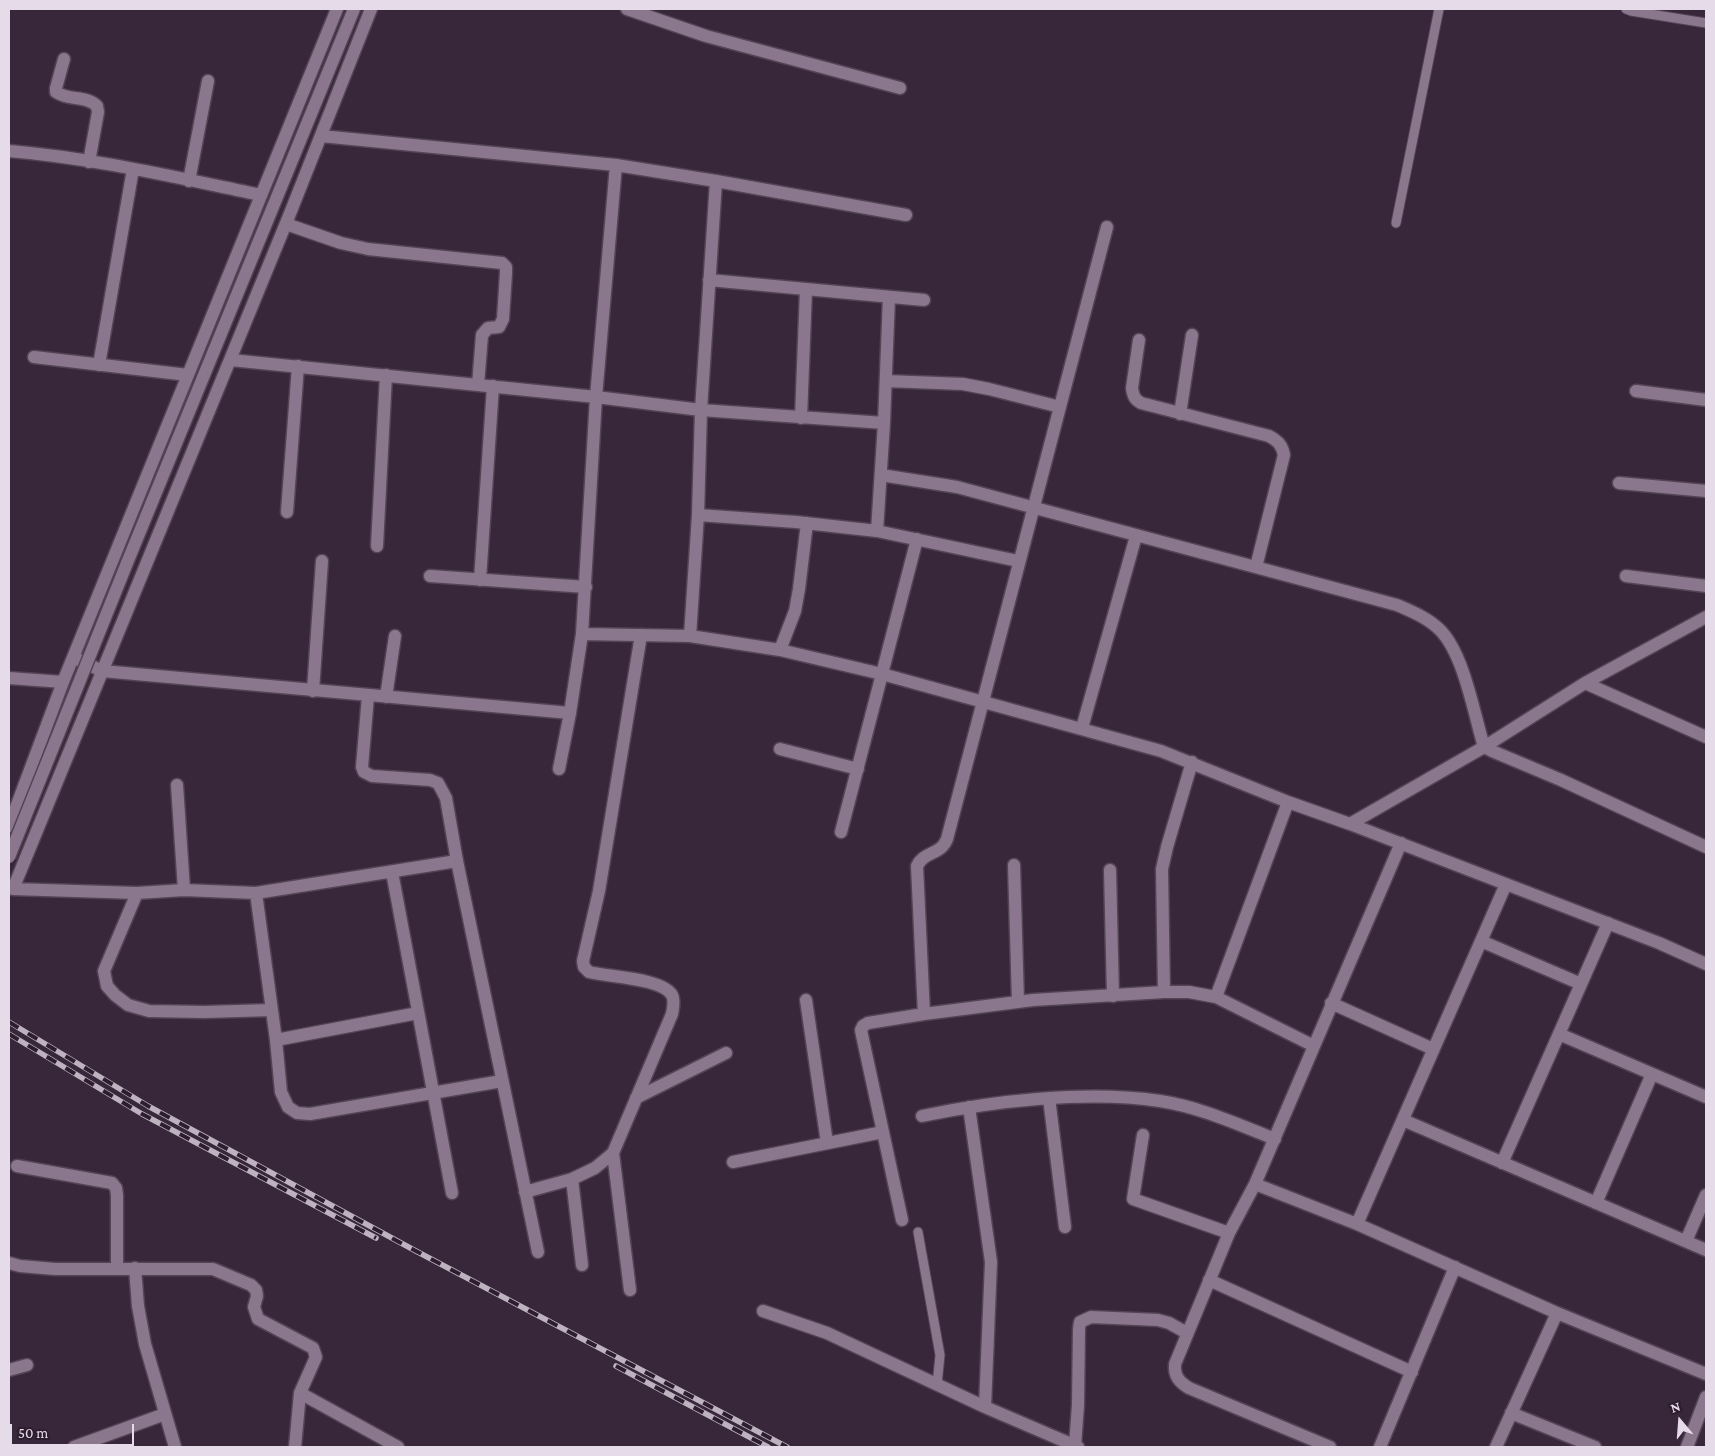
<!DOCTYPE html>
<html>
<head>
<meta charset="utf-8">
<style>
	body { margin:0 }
	#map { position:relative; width:1715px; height:1456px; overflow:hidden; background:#38273a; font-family:"Crimson Pro",serif }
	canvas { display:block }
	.frame { position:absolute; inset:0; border:10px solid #e6dbe8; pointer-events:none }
	.north { position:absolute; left:1655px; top:1396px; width:50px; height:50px; -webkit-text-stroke:4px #2d1d2f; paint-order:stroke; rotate:342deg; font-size:14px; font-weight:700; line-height:20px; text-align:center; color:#e6dbe8 }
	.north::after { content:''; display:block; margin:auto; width:18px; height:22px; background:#e6dbe8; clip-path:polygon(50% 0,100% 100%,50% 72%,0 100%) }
	.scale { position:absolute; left:10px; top:1424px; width:124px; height:22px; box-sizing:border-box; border:2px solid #e6dbe8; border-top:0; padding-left:6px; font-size:15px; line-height:18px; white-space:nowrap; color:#e6dbe8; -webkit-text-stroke:4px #2d1d2f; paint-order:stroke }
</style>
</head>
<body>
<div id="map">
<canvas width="1715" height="1456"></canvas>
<div class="frame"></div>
<div class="north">N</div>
<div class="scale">50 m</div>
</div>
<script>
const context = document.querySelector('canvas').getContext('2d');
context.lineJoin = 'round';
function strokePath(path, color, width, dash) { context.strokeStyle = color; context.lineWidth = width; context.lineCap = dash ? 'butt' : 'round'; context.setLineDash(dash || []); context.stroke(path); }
const lane = new Path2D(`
	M1626,9L1631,11L1706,23
	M1396,223L1439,9
	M918,1232L940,1355L937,1385`);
const street = new Path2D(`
	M627,9L706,36L900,88
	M64,59L56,88V92C68,101 86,95 97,106L98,112L89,162
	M321,136L616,165L716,181L701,410L698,515L690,636
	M9,151C94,158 178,178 261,195
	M189,181L208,81
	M716,181L906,215
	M286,224L341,243L368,249L502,263L506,267V273L503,319L499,327L488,328L482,335L478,385
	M709,280L924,300
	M1139,340L1132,388C1133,395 1134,399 1141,403L1269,436C1278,441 1282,445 1284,455L1256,567
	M34,357L188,375
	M231,360L596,397L701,410L884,423
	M99,365L133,169
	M886,381L963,384L989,389L1060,407
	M1636,391L1706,400
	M1180,414L1192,335
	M801,418L806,289
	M881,475L957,487L1397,605C1413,612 1428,618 1440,630C1464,654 1474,714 1484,747L1492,751L1561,780L1706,847
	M1619,483L1706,491
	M287,512L298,366
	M698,515L796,522L877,531L1018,561
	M877,531L884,423L889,297
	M377,546L386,375
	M430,576L586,587
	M1626,576L1706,586
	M480,580L493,386
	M582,634L690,636L780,650L882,674L1161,751L1288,802L1350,824L1659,943L1706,964
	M780,650L795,611L799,589L807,523
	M77,659L102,671L570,713
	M9,678L63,682
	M1585,683L1706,737
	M313,691L322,561
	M368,696L362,767L364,772L372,776L430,780L438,783L446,798L457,861L538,1252
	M386,697L395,636
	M1082,728L1136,536
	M780,749L858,769
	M559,769L570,713L582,634L596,397L616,165
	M177,785L184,890
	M1350,824L1484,747L1585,683L1706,617
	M9,826L63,682L337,9
	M841,832L917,539
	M1014,865L1018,1002
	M1110,870L1113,996
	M392,872L452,1193
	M9,887L13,889L137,893L184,890L256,893L457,861
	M13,889L291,211L371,9
	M137,893L104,971L107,986L115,995L128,1005L149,1011L204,1012L272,1010
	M256,893L276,1040L281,1092L288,1107L297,1113L310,1114L502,1081
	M1481,941L1581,984
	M1164,992L1162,869L1167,847L1192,762
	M1216,997L1288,802
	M806,1000L827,1143
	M1331,1003L1433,1049
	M924,1014L917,866C924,851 941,855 947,839L1107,227
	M1559,1034L1706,1097
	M276,1040L418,1013
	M636,1098L726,1053
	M1049,1098L1065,1227
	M969,1107L991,1262L985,1407
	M922,1116C993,1101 1087,1090 1160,1101C1200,1107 1237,1124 1275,1139
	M1403,1120L1706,1250
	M1143,1135L1133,1199L1229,1233
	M613,1153L630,1290
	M733,1162L883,1132
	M1502,1163L1608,923
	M17,1166L112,1183L116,1188L117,1195V1269
	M572,1179L582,1265
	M1255,1184L1357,1224L1557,1313L1706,1374
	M525,1192L572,1179L595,1168L613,1153L672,1014C673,1008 675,1001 672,995C662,978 608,977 589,972L584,967L583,961L599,891L641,635
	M1596,1203L1652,1074
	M902,1220L862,1035L861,1030L863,1026L868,1023L924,1014L1033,1000L1164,992H1189L1216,997L1314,1046
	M1357,1224L1506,884
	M1686,1241L1706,1195
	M9,1263L20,1266L55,1269H213L251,1285L256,1290L257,1296L254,1307L258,1319L313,1348L316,1357L300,1393L295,1447
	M135,1268L138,1306L145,1344L175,1447
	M1209,1280L1412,1372
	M763,1311L827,1333L985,1407L1078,1447
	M9,1370L27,1365
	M300,1393L398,1447
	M1511,1413L1595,1447
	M1075,1446L1078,1405L1079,1329L1080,1322L1091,1317L1158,1320L1169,1323L1187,1333
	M74,1447L165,1414
	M1330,1447L1189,1388C1179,1382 1174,1376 1175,1364L1229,1233L1255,1184L1401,843
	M1380,1447L1455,1267
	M1496,1447L1557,1313
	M1687,1447L1706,1397`);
const secondary = new Path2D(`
	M127,563L354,9`);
strokePath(lane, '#534455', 11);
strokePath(street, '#534455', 15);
strokePath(secondary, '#534455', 15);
strokePath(lane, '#8b778d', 9);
strokePath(street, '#8b778d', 12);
strokePath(secondary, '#8b778d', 12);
const rail = new Path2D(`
	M9,1022L148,1106L414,1250L787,1447
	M9,1034L142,1114L376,1238
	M616,1366L768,1447`);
strokePath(rail, '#beb2c0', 5.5);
strokePath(rail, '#2d1d2f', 4, [11]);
const secondaryBridge = new Path2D(`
	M9,857L127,563`);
strokePath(secondaryBridge, '#534455', 15, []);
strokePath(secondaryBridge, '#8b778d', 12);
</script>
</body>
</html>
